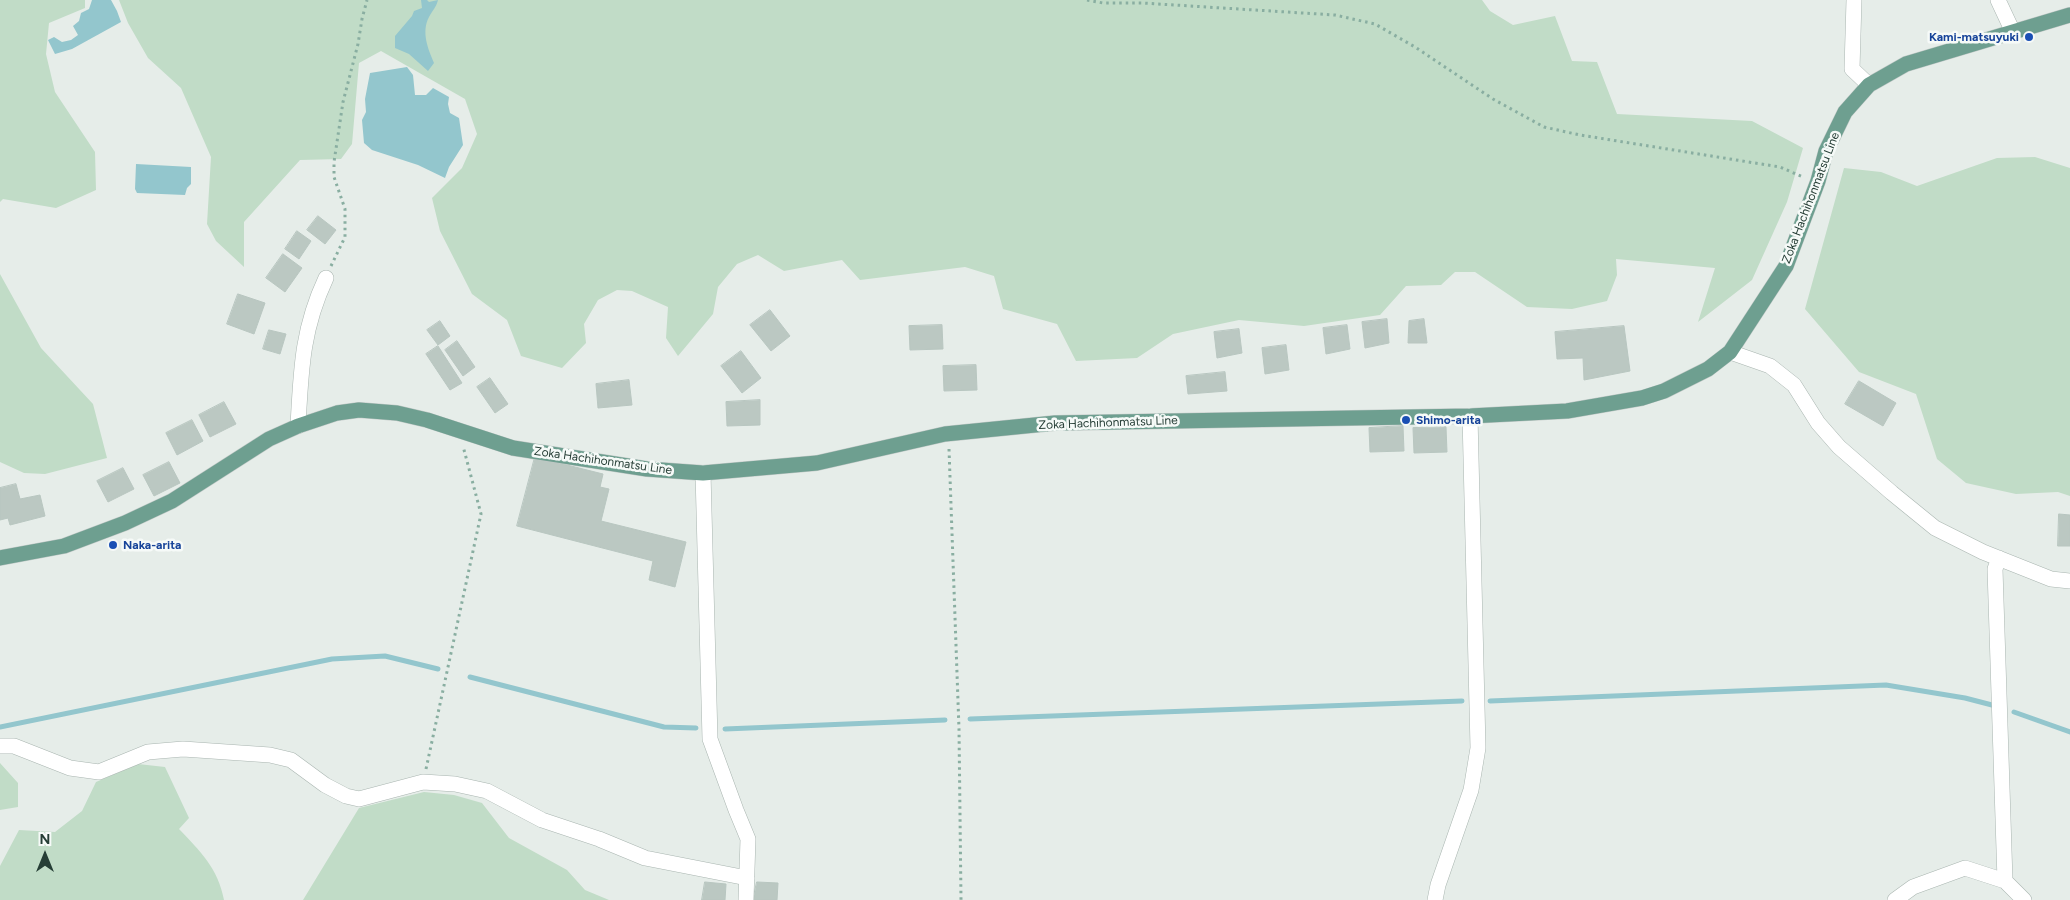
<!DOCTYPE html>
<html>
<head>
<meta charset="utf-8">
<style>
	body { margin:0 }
	#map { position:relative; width:2070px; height:900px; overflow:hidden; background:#e6ede9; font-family:Figtree,sans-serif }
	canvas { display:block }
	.north { position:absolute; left:20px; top:830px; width:50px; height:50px; -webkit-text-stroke:4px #f6faf8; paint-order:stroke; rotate:0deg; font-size:14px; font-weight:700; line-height:20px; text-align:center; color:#263e36 }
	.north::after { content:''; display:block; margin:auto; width:18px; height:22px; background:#263e36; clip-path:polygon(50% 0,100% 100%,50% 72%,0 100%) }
</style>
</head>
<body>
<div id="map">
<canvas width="2070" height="900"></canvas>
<div class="north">N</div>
</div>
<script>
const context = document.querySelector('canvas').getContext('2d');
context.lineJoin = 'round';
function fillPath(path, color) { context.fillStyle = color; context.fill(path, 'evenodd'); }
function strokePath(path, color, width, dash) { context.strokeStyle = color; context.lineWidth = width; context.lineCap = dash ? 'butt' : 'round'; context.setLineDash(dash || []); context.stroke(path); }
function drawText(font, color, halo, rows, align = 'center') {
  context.font = font + ' Figtree,sans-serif'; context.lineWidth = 5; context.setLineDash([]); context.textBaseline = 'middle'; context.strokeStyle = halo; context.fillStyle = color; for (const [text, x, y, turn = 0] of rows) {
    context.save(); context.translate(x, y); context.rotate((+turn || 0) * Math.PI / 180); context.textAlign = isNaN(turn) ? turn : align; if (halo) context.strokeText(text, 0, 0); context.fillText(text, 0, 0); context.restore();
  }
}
fillPath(new Path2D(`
	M0,0H85V8L49,23L46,54L55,92L95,152L96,190L56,208L3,199L0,202Z
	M119,0H1482L1490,11L1513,25L1555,16L1572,61L1597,62L1617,114L1752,121L1803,148L1787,202L1752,280L1698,322L1715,268L1616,259L1617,275L1607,301L1572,309L1527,307L1475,272H1455L1441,285L1406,286L1380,315L1304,326L1239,320L1173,334L1137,358L1076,361L1057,324L1003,309L994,276L965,267L860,280L842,260L784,271L758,255L737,264L718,287L713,314L678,356L666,338L668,307L632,291L617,290L598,300L584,324L586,343L562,368L521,356L507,320L472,294L440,231L432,198L462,168L477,134L465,99L381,51L359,63L352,144L341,159L300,160L244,222V267L216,241L207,224L211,157L181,88L148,58L128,23Z
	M2035,157L2070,168V496L2058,492L2016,494L1966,483L1937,459L1916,394L1859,372L1805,309L1844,168L1881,172L1917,186L1997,158Z
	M0,274L41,348L93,404L107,458L45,474L24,473L0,462Z
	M0,763L18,783V807L0,810Z
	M138,764L165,767L189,818L179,829C200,851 218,868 224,900H0V866L19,830L55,832L82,811L96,782Z
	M424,792L454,795L482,803L509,838L567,870L585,890L609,900H303L359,808Z`), '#c1dcc7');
fillPath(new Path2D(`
	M92,0H111L117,11L121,22L72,49L55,54L48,40L54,37L62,42L71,40L78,35L73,26L79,21L81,13L89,9Z
	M421,0H427L429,2L438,0C436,8 432,11 429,17C421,32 428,49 434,63L428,71L409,54L395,48V36L412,16L414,11L422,8Z
	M407,67L413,75L415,95H426L433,88L449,97L448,104L450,113L459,118L463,145L449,167L445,178L418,165L372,150L364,143L362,120L366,112L365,99L370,73Z
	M136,164L191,167V184L187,188L185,195L137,193L135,189Z`), '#93c6cd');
strokePath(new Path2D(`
	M470,677L664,727L696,728
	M1490,701L1886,685L1965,698L1992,705
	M2014,712L2070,732
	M970,719L1462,701
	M0,727L332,659L385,656L438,669
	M725,729L945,720`), '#93c6cd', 5);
const building = new Path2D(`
	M318,216L336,230L325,244L307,230Z
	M297,231L311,241L299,259L285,249Z
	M283,254L302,268L285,292L266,278Z
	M238,294L265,303L254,334L227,324Z
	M770,310L790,336L771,351L750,325Z
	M1387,319L1389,343L1365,348L1362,322Z
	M1424,319L1427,343H1408L1409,321Z
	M440,321L450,336L438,345L427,330Z
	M942,325L943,349L910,350L909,326Z
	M1347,325L1350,349L1326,354L1323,328Z
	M1624,326L1630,371L1584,380L1583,358L1557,359L1555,332Z
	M1239,329L1242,353L1217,358L1214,332Z
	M269,330L286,334L280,354L263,349Z
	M457,341L475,367L463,376L445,350Z
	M1286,345L1289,370L1265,374L1262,348Z
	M438,346L462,383L450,390L426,354Z
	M741,351L761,378L742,393L721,366Z
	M976,365L977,390L944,391L943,366Z
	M1225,372L1227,391L1188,394L1186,376Z
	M490,378L508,404L495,413L477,387Z
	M629,380L632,405L598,408L596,384Z
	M1859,381L1896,403L1883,426L1845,404Z
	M760,400V425L727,426L726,402Z
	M224,402L236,424L210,437L199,415Z
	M192,420L203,441L177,455L166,433Z
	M1403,426L1404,451L1370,452L1369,428Z
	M1446,427L1447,452L1414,453L1413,428Z
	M535,457L603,474L600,487L609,489L601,521L686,542L675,587L649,580L653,561L517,526Z
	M169,462L180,483L154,496L143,475Z
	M123,468L134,489L108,502L97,481Z
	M16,484L20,499L40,495L45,516L10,525L8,518L0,520V488Z
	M2059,514L2070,515V546H2058Z
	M705,882L726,884L725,900H702Z
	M757,882L778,883L777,900H753Z`);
fillPath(building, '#bbc8c2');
strokePath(building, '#b8c6c0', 1);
const minor = new Path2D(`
	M1854,0L1852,69L1869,85
	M1998,0L2013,32
	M1730,352L1770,366L1794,385L1818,423L1839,447L1892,493L1935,528L1983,552L2051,579L2070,581
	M298,426C301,370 302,329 326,278
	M703,473L710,739L736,810L748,839L746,900
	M1999,558L1995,569L2005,881
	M0,746H14L70,768L99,772L148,752L183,749L270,755L291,760L325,785L346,796L359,799L423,782L455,784L487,791L542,820L599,839L645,858L747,878
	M1435,900L1438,885L1471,790L1478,748L1470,416
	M1895,900L1913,887L1965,868L2005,881L2024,900`);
const major = new Path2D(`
	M0,558L64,546L125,523L172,501L269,439L298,426L337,413L359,410L397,413L427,420L513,448L647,469L703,473L817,463L945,434L1055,423L1470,416L1567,411L1642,398L1664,391L1708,369L1730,352L1786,266L1818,181L1826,151L1845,112L1869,85L1906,64L2070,15`);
strokePath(minor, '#a9b5b0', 16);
strokePath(major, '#c2c9c7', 16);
strokePath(new Path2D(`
	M1087,0L1103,3H1142L1335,15L1375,24L1415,47L1493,99L1544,127L1580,135L1780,167L1803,177
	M331,266L345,237V209L334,177V162L343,102L358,44L362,19L367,0
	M949,449L959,729L961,900
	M426,769L481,514L463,446`), '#89aea1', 3, [2.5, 4]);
strokePath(minor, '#fff', 15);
strokePath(major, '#6e9f90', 15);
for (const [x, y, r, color] of [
	[2029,37,5,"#1a4fb4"],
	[1406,420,5,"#1a4fb4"],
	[113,545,5,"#1a4fb4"]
]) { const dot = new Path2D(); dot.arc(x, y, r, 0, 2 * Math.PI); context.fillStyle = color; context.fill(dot); strokePath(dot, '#f6faf8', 2); }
drawText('bold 12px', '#164399', '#f6faf8', [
	["Kami-matsuyuki",2019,37,"right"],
	["Shimo-arita",1416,420],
	["Naka-arita",123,545]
], 'left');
drawText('12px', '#263e36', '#f6faf8', [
	["Zoka Hachihonmatsu Line",1811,198,-69],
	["Zoka Hachihonmatsu Line",1108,423,-2],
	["Zoka Hachihonmatsu Line",603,461,8]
]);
</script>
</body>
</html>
